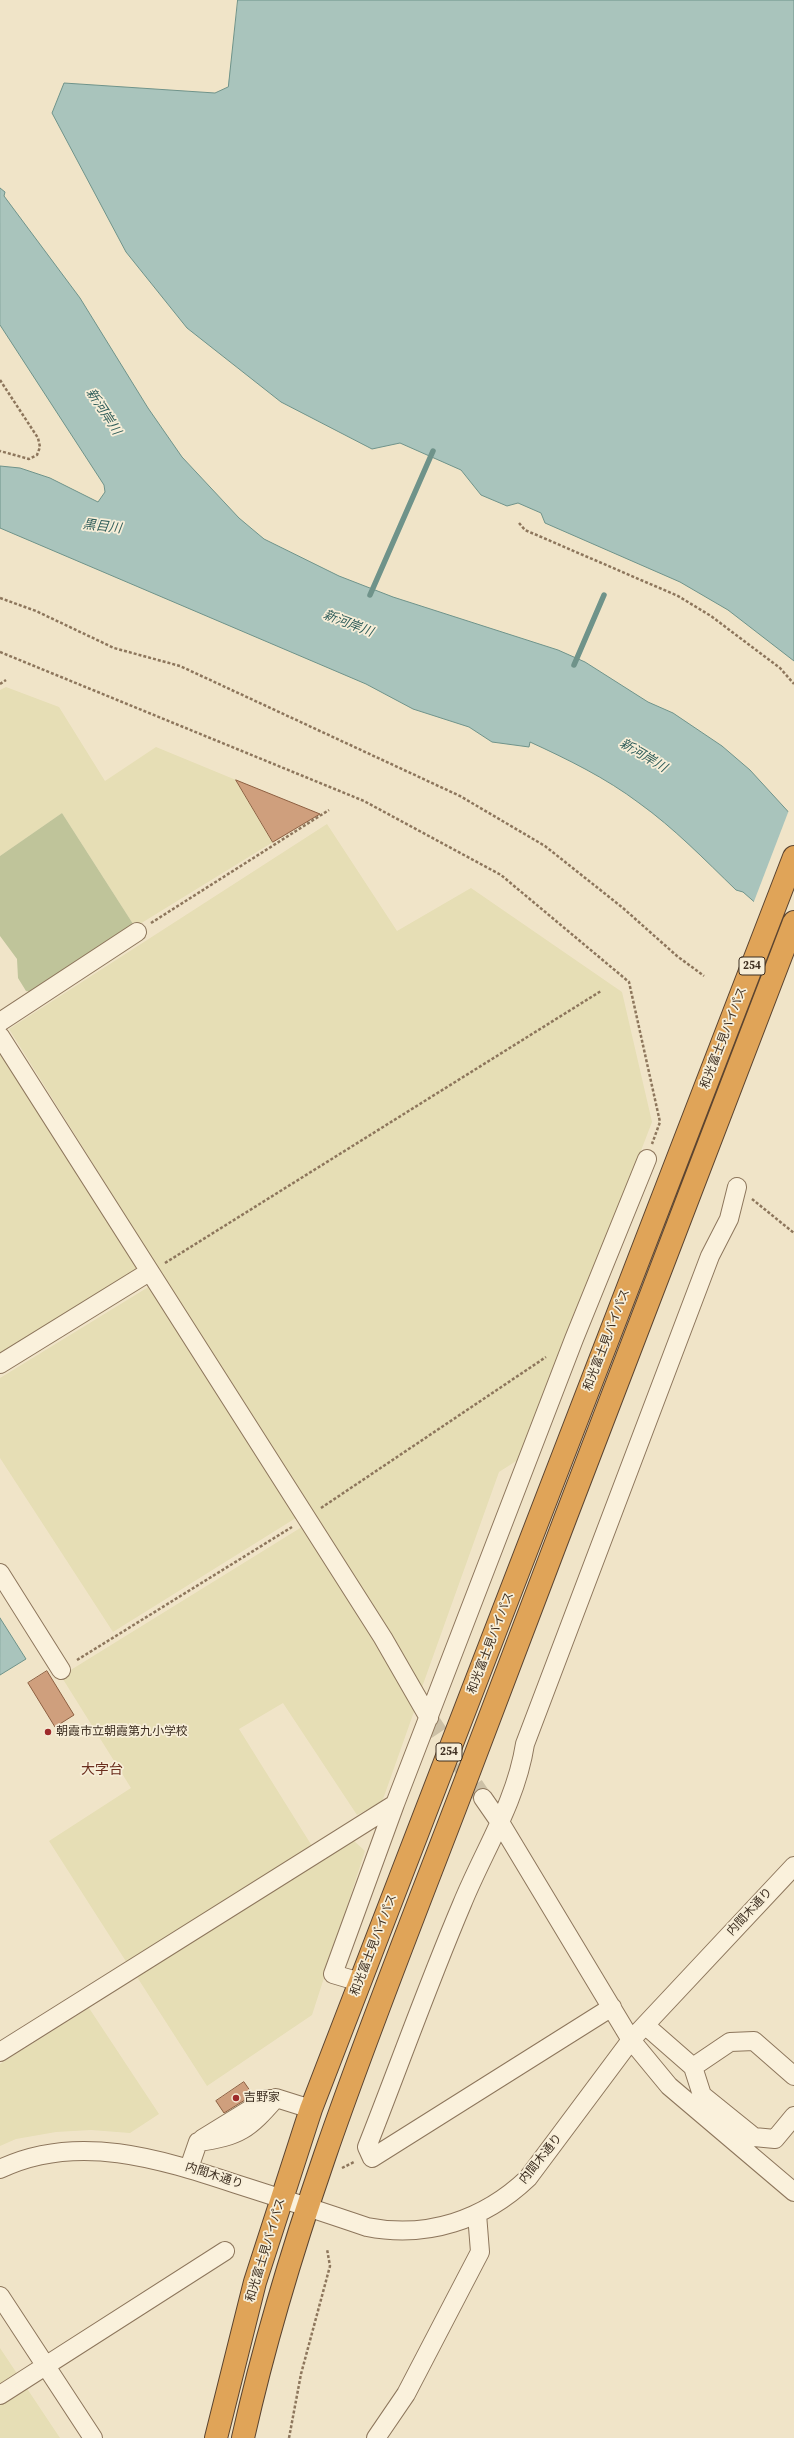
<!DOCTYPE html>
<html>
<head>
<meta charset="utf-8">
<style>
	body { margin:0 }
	canvas { display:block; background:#f0e4c8 }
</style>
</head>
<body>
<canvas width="794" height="2438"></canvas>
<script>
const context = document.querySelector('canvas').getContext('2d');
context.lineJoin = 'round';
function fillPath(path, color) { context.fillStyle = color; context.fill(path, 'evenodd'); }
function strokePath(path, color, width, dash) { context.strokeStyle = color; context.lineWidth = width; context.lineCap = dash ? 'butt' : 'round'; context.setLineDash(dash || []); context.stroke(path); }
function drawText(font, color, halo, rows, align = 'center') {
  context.font = font + ' "Source Serif 4","Noto Sans JP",serif'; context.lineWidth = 3.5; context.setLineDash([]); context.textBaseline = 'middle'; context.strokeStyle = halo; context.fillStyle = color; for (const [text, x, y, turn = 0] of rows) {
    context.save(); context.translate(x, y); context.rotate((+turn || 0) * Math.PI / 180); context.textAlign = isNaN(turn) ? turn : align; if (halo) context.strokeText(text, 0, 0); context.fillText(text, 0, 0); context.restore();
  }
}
fillPath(new Path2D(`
	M6,687L59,707L105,781L156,747L236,780L273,842L135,927L62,813L0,856V690Z
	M327,824L397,931L471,888L622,992L652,1122L524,1456L499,1472L421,1690L9,1029Z
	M0,1052L138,1270L0,1354Z
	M150,1286L299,1516L113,1632L0,1458V1378Z
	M305,1525L416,1706L382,1802L357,1815L283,1703L239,1729L312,1846L127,1963L49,1841L131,1788L61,1676Z
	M353,1840L365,1851L312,2015L207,2086L137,1977Z
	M89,2008L159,2114L130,2133L91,2130L56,2132L16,2139L0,2146V2064Z
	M0,2348L60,2438H0Z`), '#e6deb5');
fillPath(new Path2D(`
	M62,813L135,927L32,992L26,991L18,978L17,959L0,936V856Z`), '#bfc49a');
const water = new Path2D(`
	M238,0H794V661L728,610L680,582L545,523L541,513L518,503L507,506L481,495L461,470L400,443L372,449L281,402L187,328L126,252L52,113L64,83L215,93L228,87Z
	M0,188L5,192L4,196L80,298L148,408L182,457L239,518L264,539L339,576L393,597L558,650L585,662L648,702L673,713L722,746L750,770L794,818L759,906L743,892L736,890C705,860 674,828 639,803C606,778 567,759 530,742L529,747L492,742L469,727L413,709L366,684L0,528V466L20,468L50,478L98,502L105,492L104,485L0,325Z
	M0,1618L26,1659L0,1675Z`);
fillPath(water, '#a9c4bc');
strokePath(water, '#6f938a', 1);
fillPath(new Path2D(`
	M789,810L794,815V947L753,904Z`), '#f0e4c8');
strokePath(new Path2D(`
	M370,595L433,451
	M574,665L604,595`), '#6f938a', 5.5);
const building = new Path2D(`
	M236,780L320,814L273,842Z
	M47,1671L74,1715L55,1727L28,1683Z
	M244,2082L253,2095L224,2113L216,2101Z`);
fillPath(building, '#cf9f7d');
strokePath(building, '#8d5f41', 1);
strokePath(new Path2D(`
	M429,1718L483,1798`), '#ccc0a6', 18, [18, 9]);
const minor = new Path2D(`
	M0,1022L137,932
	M0,1036L383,1638L429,1718
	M0,1364L149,1272
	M0,1573L61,1670
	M483,1798L501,1824L631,2040L669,2086L794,2192
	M360,1982L333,1974L395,1804
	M612,2007L372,2158L367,2147C399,2066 428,1984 462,1904C484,1850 516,1802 525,1744L710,1256L729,1219L737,1187
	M645,2025L693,2067L702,2095L754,2137L775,2139L794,2116
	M0,2052L395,1804L574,1339L647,1159
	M693,2067L730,2042L754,2041L794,2076
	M202,2139L267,2099H271
	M189,2168L198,2142C239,2137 249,2129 276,2098L311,2109
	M0,2169C77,2132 160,2159 236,2184C280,2198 323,2212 367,2227C427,2239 484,2220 528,2178L631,2040L794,1866
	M0,2296L93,2438
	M0,2395L225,2251
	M376,2438L406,2394L480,2252L477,2214`);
const highway = new Path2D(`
	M216,2438L255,2282L311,2109L794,857
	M243,2438C293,2214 382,2000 464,1785C573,1497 683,1210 794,922`);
strokePath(minor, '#8d765c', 20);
strokePath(highway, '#5b4430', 24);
strokePath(new Path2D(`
	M0,380L38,438L40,447L37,455L29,459L0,451
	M519,523L525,530L678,596L711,616L780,668L794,684
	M0,598L36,611L114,648L180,666L460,796L545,846L623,908L677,956L704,976
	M0,652L364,801L501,875L629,982L660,1122L652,1144
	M0,684L6,680
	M151,923L329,810
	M752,1199L794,1233
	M165,1263L601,991
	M321,1508L546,1357
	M77,1660L292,1527
	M342,2168L354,2162
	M289,2438L301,2374L330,2266L327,2249`), '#8d765c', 2.5, [3, 2]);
strokePath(minor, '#faf1dc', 18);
strokePath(highway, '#e0a458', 22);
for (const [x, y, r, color] of [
	[48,1732,4,"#9e2a2b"],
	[236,2098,4,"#9e2a2b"]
]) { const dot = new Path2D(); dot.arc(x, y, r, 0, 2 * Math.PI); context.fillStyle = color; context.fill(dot); strokePath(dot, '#f7eed8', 1.5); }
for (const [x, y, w] of [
	[752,966,26],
	[449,1752,26]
]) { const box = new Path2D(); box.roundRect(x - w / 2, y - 9, w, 18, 3); context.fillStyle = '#f7eed8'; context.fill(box); strokePath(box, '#3d2e20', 1); }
drawText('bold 11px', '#3d2e20', null, [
	["254",752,966],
	["254",449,1752]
]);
drawText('12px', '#3d2e20', '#f7eed8', [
	["和光富士見バイパス",724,1038,-69],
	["和光富士見バイパス",607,1340,-69],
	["和光富士見バイパス",491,1643,-69],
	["内間木通り",750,1912,-47],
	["和光富士見バイパス",374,1945,-69],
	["内間木通り",541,2159,-51],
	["内間木通り",214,2176,18],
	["和光富士見バイパス",266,2250,-73]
]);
drawText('12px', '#3d2e20', '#f7eed8', [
	["朝霞市立朝霞第九小学校",56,1732],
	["吉野家",244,2098]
], 'left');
drawText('italic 13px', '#2f5d5a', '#f7eed8', [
	["新河岸川",103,412,57],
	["黒目川",102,527,7],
	["新河岸川",348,624,21],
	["新河岸川",643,756,31]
]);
drawText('14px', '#6b2e1e', '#f7eed8', [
	["大字台",102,1770]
]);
</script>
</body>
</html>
